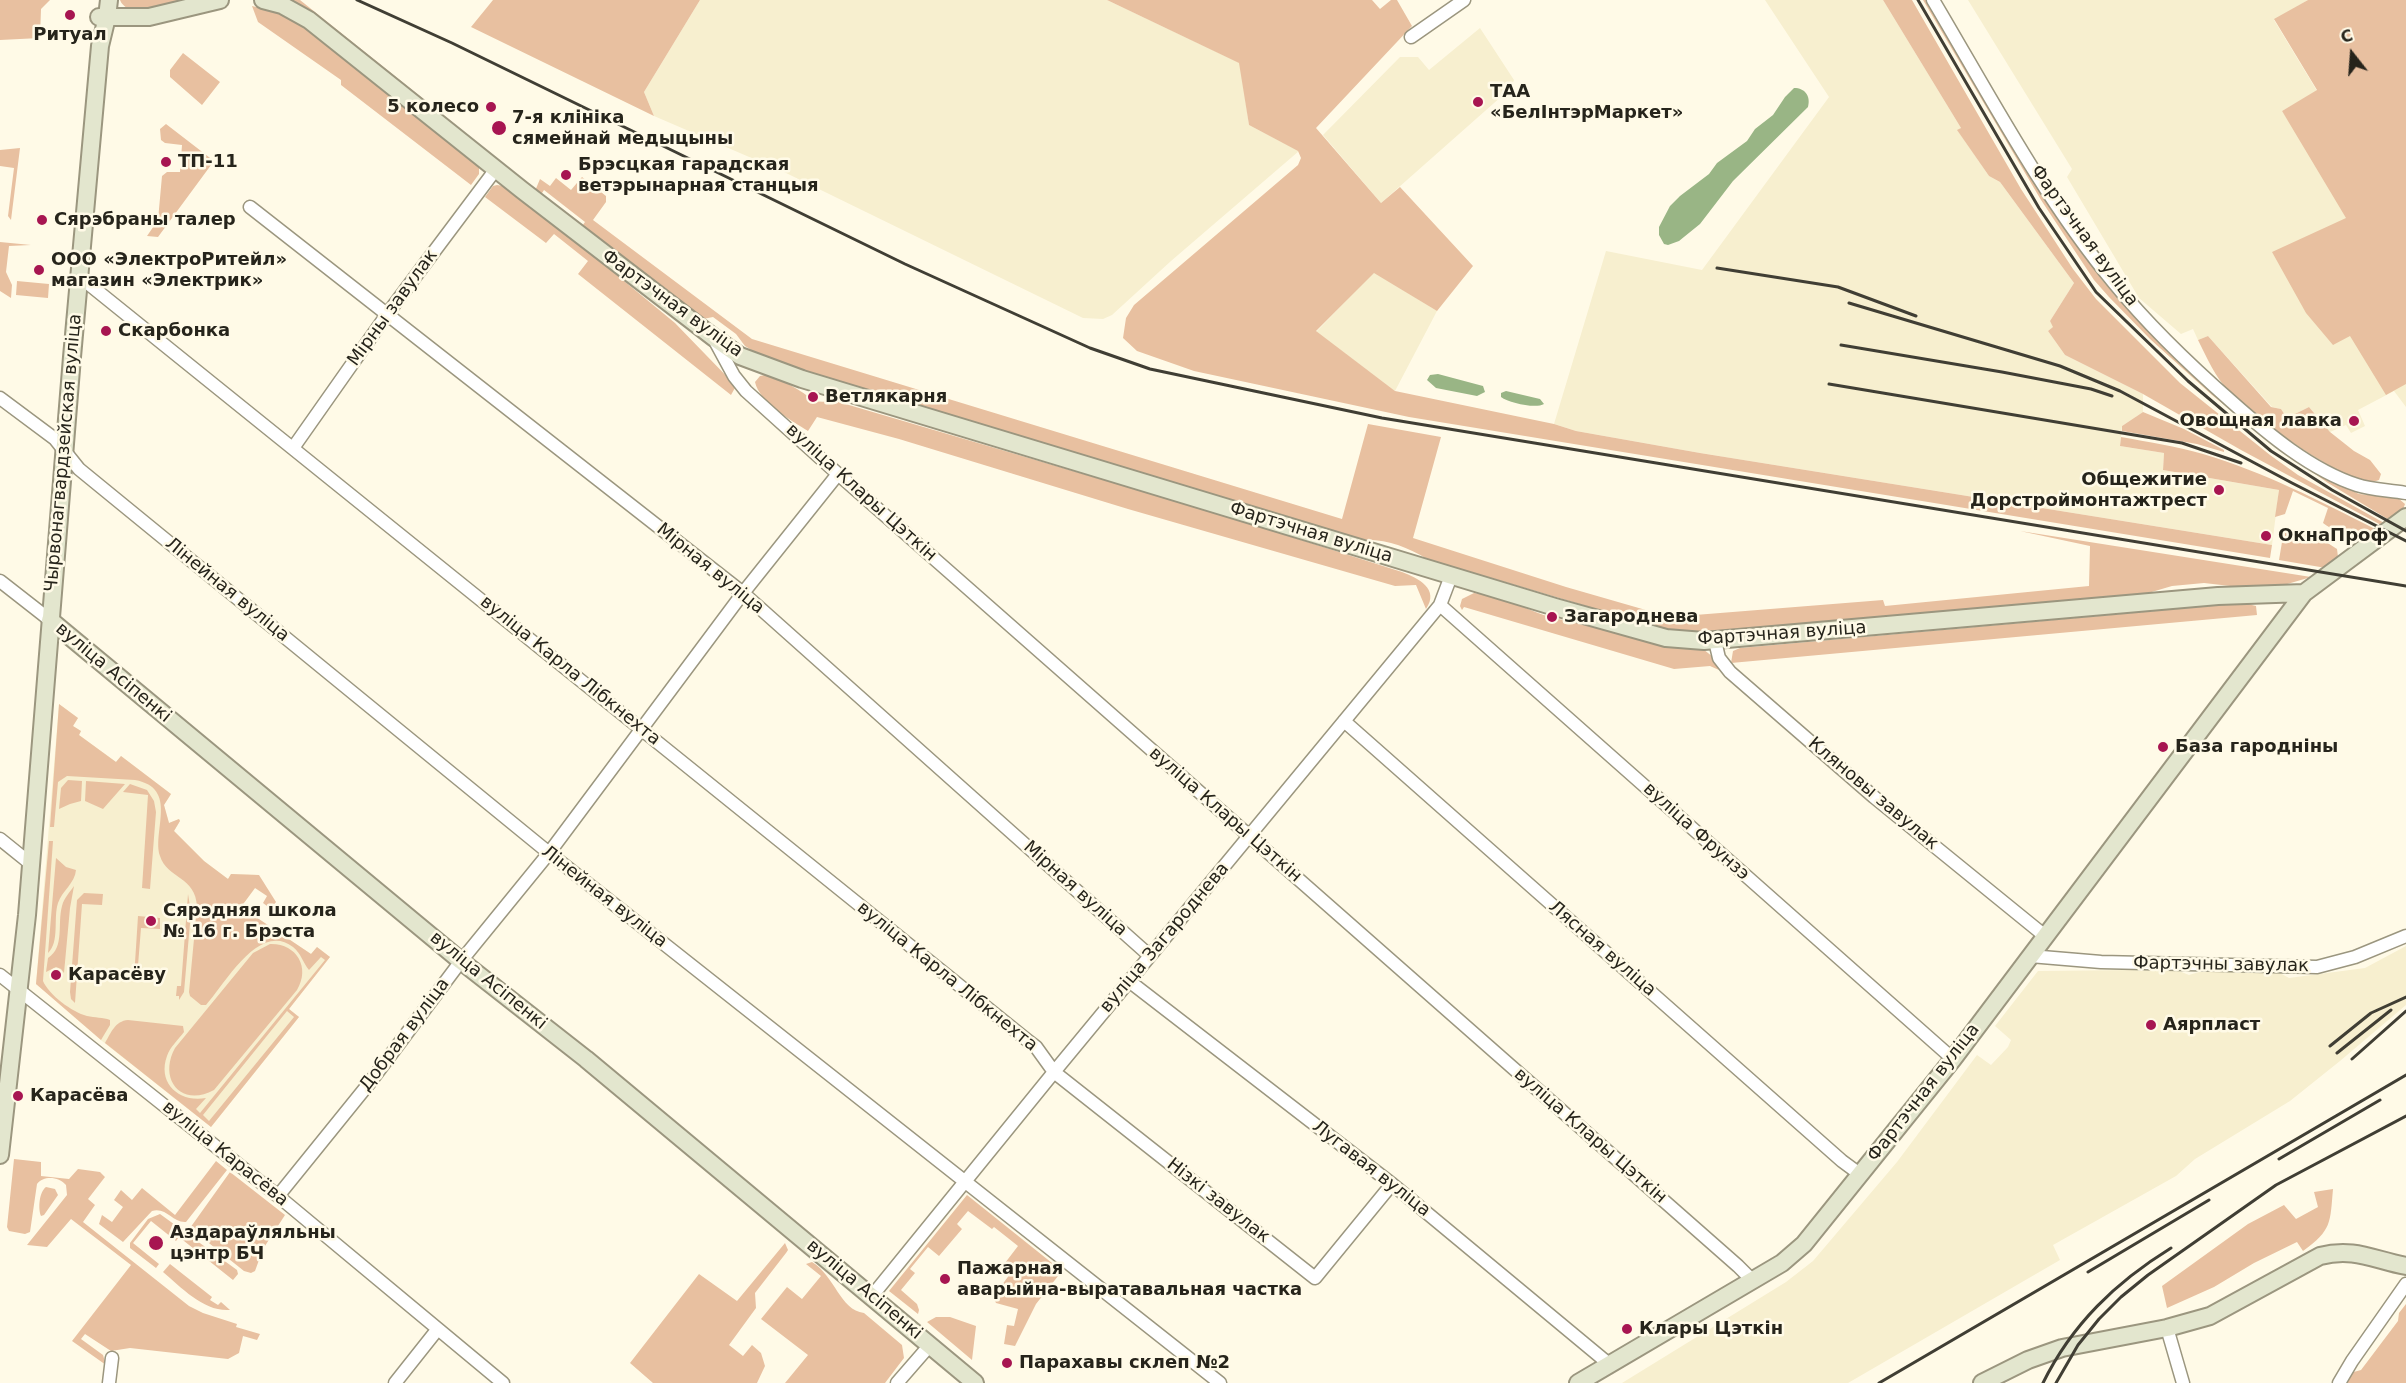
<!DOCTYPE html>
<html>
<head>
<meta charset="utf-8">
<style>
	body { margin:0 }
	#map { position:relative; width:2406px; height:1383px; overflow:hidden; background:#fffae7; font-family:"DejaVu Sans",sans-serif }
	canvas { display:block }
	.north { position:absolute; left:2322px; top:24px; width:60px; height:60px; -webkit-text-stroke:4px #fffae7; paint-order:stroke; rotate:343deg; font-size:16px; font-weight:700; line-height:24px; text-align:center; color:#26241b }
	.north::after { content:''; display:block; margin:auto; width:21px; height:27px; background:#26241b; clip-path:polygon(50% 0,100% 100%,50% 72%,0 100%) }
</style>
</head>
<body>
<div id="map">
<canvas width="2406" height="1383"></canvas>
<div class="north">С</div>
</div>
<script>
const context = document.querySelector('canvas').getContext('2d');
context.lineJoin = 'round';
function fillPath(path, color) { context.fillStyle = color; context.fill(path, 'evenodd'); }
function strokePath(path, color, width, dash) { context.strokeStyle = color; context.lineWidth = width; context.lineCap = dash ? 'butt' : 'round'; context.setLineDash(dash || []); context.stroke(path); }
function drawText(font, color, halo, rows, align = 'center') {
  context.font = font + ' "DejaVu Sans",sans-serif'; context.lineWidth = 5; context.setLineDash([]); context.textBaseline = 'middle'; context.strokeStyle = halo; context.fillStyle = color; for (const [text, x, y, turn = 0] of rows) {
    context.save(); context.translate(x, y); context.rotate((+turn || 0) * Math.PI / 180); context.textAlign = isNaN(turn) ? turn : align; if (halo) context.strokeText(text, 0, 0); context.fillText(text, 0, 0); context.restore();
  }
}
fillPath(new Path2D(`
	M700,0H1107L1240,63L1249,125L1299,151L1171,261L1112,315L1103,319L1083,318L784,172L654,116L644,92Z
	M1765,0H1883L1961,128L1958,131L1989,176L2000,182L2074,283L2050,321L2054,327L2048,331L2065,355L2143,394V412L2122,426L2120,446L2164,453L2163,470L2279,490L2272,545L1700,453L1576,431L1554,424L1606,251L1702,270L1829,97Z
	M1968,0H2308L2274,20L2317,91L2282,111L2406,298V407L2394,391L2358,410L2365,426L2351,433L2346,425L2330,432L2309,407L2287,418L2281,409L2272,407L2208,336L2198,340L2193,329L2181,334L2139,298L2067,177L2072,169Z
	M1480,28L1514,80L1511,88L1381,203L1323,135L1400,57H1418L1429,70Z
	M1374,272L1437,311L1395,391L1316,332Z
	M59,704L78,718L73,726L81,731L79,735L116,762L121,756L171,794L164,805L169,823L179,819L180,821L174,831L204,861L228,879L231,874L259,875L255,888L241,907L311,954L317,947L330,957L289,1009L299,1017L211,1127L102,1041L36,984Z
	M2406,946V1005L2340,1061L2290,1101L2195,1159L2176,1176L2053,1245L2060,1260L1848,1383H1622L1786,1282L1813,1261L1897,1162L1977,1055L1991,1065L2008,1047L2011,1040L1995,1026L2038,971L2132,970L2179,971L2189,975L2199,972H2278L2289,978L2365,968Z`), '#f7efcf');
fillPath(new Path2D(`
	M0,0H50L41,9L40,38L0,40Z
	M120,0H190C173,4 128,21 120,0Z
	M288,0H300L456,125L455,126Z
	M493,0H700L644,92L654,116L471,27Z
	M1107,0H1372L1380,9L1391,0H1397L1412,26L1316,128L1381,203L1400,187L1473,266L1437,311L1374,273L1316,331L1395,391L1554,424L1576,431L1700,453L2272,545L2270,558L1409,417L1194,371L1137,351L1123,338L1126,318L1134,305L1298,165L1301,158L1298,151L1249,125L1239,63Z
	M1883,0H1912L2021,189L2073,269L2096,299L2180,383L2270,455L2298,475L2386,524L2383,526L2241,450L2143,394L2065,355L2048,331L2053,327L2050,321L2074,283L2000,182L1989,176L1957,130L1961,128Z
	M1923,0H1929L2060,219L2102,280L2136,319L2165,346L2339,484L2359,494L2398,498L2405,504L2402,512L2391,521L2328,483L2272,444L2212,395L2150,339L2109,297L2094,280L2041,200Z
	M2308,0H2406V384L2386,395L2350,336L2333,345L2306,313L2272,252L2346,218L2282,111L2317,90L2274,19Z
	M252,6L281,13L306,26L479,166V174L471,185L341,85V80L258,22Z
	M183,53L220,82L202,105L170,77V70Z
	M166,124L214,161L158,237L147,236L158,220L162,176L167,172H180L182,145L165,143L161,140L160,129Z
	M20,148L11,220L8,216L14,168L0,166V150Z
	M582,177L606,196V202L593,220L752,339L1342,519L1368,424L1441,437L1413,538L1566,587L1670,617L1883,600L1885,606L2089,586L2090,546L2020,531L2311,577L2284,585L2239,587L2204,583L2172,586L2138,596L1713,632L1678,631L1661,628L1427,559C1408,547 1384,538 1361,540L806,372L753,351L745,346L736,334L713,317L703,319L580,229L585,222L544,190L540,196L535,191L540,179L550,186L556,178L571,190Z
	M497,185L510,187L675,323L736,386L731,395L578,274L588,261L554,234L546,243L485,197L493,186Z
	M0,242L31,245L9,246L6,272L12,285L11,298L0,291Z
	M17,281L49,284L48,298L16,295Z
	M2208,336L2271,407L2281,409L2287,418L2309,407L2330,432L2354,451L2370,460L2381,474L2379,480C2352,492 2249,413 2229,391C2215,377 2207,358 2198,340Z
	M765,375C775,377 787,383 797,389C810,396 814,406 832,400L1219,514L1402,572C1418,578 1440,589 1426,609L1416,585L1395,586L1128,509L899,439L817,417L808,431C792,421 759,402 755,382L760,376Z
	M2143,412L2184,429L2224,450V452L2197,444L2122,431V426Z
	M2121,437C2148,442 2176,446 2203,454C2264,472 2320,501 2377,530C2365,538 2334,533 2323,523L2328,508L2293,491L2285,514L2275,517L2279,490L2163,470L2164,453L2120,446Z
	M2284,530L2323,540L2337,549L2338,557L2326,568L2279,560Z
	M1474,593C1511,595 1539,621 1577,621L1671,646L1703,649L1713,657L1719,670L1710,666L1674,669L1464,607L1462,610L1460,606L1462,599Z
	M2244,603L2256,606L2257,615L1731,663L1733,651L1740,648Z
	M59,704L78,718L73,726L81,731L79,735L116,762L121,756L171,794L164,805L169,823L179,819L180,821L174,831L204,861L228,879L231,874L259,875L276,902L271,909L263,903L267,896L255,888L241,907L311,954L317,947L330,957L289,1009L299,1017L211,1127L105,1043C111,1033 115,1021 128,1020L183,1026L184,1032C178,1040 170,1047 167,1056C157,1083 179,1103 206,1098L196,1109L200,1113L325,960L321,957L309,970C303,963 301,953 293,947C259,921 225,984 206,1005H201L190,996L189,992L197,907C196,876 167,879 160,856C152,831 179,788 135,780L67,776L58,782L54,827H50ZM287,1011L294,1017L209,1121L203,1115Z
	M68,780L82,781L81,801L70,804L59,809L61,788Z
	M86,781L125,784L103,809L85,801Z
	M130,784L147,790L154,801L156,812L150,889L142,888L148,795L123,792Z
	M49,841H53L43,981C49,995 72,1012 87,1016C95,1018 103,1017 110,1020V1025L101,1040L36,984Z
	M56,858L66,867L76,870C75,883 62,891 58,903C53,918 60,942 48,953Z
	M74,886L70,908L64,973L61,969L56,967L46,972L48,958C65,947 57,924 62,906C64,898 70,892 74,886Z
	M84,893L103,894L102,905L82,904L75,1003L71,999L70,992L77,900Z
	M188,894L191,912L184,992L179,1000V996H176L177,986H181Z
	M138,916L160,918V929L141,928L137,978H134Z
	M270,944C296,943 311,967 297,990L214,1090C181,1108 158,1079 175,1048L253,953Z
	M14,1159L41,1162V1176L69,1179L78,1169L100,1172L105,1177L88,1199L95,1205L83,1222L189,1306L203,1313L237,1324L236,1327L260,1334L257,1340L243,1336L239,1353L228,1359L130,1348L111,1351L85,1334L81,1339L103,1355L106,1365L72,1341L131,1265L71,1219L47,1247L27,1245L67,1195L66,1185C59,1177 44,1175 37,1184L30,1232L25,1234L9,1231L7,1227Z
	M216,1161L227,1170L186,1222C172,1223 167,1207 152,1211L123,1242L99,1224L102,1215L112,1222L123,1207L114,1200L121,1190L132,1200L142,1188L175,1215Z
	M230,1172L285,1215L263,1249L255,1271L251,1273L244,1271L190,1228Z
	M46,1187L55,1189L58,1195L44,1215L41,1216C38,1209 39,1192 46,1187Z
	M2333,1189C2330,1223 2332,1230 2303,1251L2297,1242L2254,1263L2214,1287L2167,1308L2162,1286L2248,1224L2284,1205L2296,1219L2318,1207L2314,1192Z
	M967,1195L1062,1271L1036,1304L1015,1346L1004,1344L1007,1325L1014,1326L1018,1309L996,1303L993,1297L1013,1270L1005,1263L1018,1246L994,1227L992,1229L968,1211L957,1224L962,1229L939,1256L928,1247L910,1269L915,1273L901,1290L917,1304L919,1310L918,1314L889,1291Z
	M160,1214L237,1270L238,1274L233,1280L179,1237L176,1241L151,1221L133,1243L159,1264L156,1268L130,1248V1243L148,1219Z
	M785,1243L788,1250L786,1253L755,1293L756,1308L729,1345L743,1356L752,1345L761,1353L765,1366L757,1383H653L630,1363L699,1274L737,1301Z
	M812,1262C835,1276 840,1310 864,1313L902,1345L904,1358L885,1383H785L808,1355L761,1319L787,1287L802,1299L821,1276L806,1264Z
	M170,1264L212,1297L210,1300L218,1305L221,1302L230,1310C204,1312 182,1288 163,1272Z
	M2406,1304V1383H2346L2350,1373L2361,1370L2398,1321L2399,1313Z
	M936,1317H950L976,1326L972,1360L927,1322Z`), '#e8c0a0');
fillPath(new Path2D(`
	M1794,88C1805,88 1811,96 1808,107L1733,181L1700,224L1679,241L1668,245L1664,244L1659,235V227L1670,206L1680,196L1709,174L1717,163L1747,141L1755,129L1773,115L1785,97Z
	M1438,374L1483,386L1485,392L1477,396L1436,388L1427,380L1430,375Z
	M1506,391L1540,399L1544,404C1536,409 1509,403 1501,397V393Z`), '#99b585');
const street = new Path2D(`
	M1933,0C1990,96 2043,197 2114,283C2149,326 2191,366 2232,402C2268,434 2311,470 2357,485C2372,490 2390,490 2406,493
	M1411,37L1464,0
	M250,207L743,593L1150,956
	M80,277L1027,1040L1036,1047L1054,1072L1315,1278L1392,1184
	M715,341L734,376L746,391L838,474L1738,1266L1752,1280
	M0,398L55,439L79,469L549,853L1220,1383
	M293,448L388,313L496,169
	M0,581L50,620
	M1440,605L1953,1059
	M1715,641L1719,658L1730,672L1874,797L2045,936
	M1344,721L1842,1161L1861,1175
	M0,839L31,864
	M2030,956L2101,962L2317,967L2355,957L2406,936
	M0,975L278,1196L503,1383
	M1129,981L1392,1184L1609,1364
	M278,1196L371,1081L461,961L549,853L743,593L838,474
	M872,1296L1054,1072L1440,605L1451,576
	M2167,1328L2183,1383
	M109,1383L112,1358
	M395,1383L437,1330
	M897,1383L930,1345
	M2339,1383L2352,1361L2406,1284`);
const secondary = new Path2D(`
	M263,0L282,5L309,20L522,190L713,337L740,356L802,379L1555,607L1666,638L1704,641L2218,596L2304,593
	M99,17H149L220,0
	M50,620L461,961L586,1059L975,1383
	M0,1155L27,915L72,357L100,46L107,17L109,0
	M1578,1383L1782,1263L1804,1244L1953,1059L2304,593L2406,517
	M1982,1383L2028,1360L2062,1348L2167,1328L2210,1316L2320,1256C2354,1247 2374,1260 2406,1266`);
strokePath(street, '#9b967f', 15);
strokePath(secondary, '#9b967f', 20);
strokePath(street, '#fff', 12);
strokePath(secondary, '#e3e6ce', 16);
strokePath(new Path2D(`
	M357,0L452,43L905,264L1090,348L1150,369L1382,418L2406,586
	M1918,0L2039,208L2096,292L2188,381L2271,451L2332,490L2406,531
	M1717,268L1838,287L1916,316
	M1849,303L2060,366L2120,391L2292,483L2406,541
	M1841,345L2002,372L2091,389L2112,396
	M1829,384L2182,443L2241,463
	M2330,1046L2371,1013L2406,997
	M2337,1053L2391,1010
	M2352,1059L2406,1011
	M2279,1159L2380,1100
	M2088,1272L2209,1200
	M1879,1383L2406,1075
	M2043,1383C2072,1324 2116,1282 2171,1248
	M2056,1383L2078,1345L2099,1319L2121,1297L2148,1275L2276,1185L2406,1116`), '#403e34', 3);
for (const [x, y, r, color] of [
	[70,15,6,"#a71551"],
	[1478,102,6,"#a71551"],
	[491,107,6,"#a71551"],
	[499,128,8,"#a71551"],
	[166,162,6,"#a71551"],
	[566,175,6,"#a71551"],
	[42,220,6,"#a71551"],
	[39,270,6,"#a71551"],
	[106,331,6,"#a71551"],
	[813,397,6,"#a71551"],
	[2354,421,6,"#a71551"],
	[2219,490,6,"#a71551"],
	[2266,536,6,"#a71551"],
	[1552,617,6,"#a71551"],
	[2163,747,6,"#a71551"],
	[151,921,6,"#a71551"],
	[56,975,6,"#a71551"],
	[2151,1025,6,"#a71551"],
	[18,1096,6,"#a71551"],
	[156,1243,8,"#a71551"],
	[945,1279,6,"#a71551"],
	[1627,1329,6,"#a71551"],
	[1007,1363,6,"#a71551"]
]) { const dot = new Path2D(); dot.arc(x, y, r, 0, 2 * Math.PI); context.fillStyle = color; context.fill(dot); strokePath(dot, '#fffae7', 2); }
drawText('bold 18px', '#26241b', '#fffae7', [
	["Ритуал",70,35,"center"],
	["ТАА",1490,92],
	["«БелІнтэрМаркет»",1490,113],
	["5 колесо",479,107,"right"],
	["7-я клініка",512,118],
	["сямейнай медыцыны",512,139],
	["ТП-11",178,162],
	["Брэсцкая гарадская",578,165],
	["ветэрынарная станцыя",578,186],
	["Сярэбраны талер",54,220],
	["ООО «ЭлектроРитейл»",51,260],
	["магазин «Электрик»",51,281],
	["Скарбонка",118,331],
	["Ветлякарня",825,397],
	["Овощная лавка",2342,421,"right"],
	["Общежитие",2207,480,"right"],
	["Дорстроймонтажтрест",2207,501,"right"],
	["ОкнаПроф",2278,536],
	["Загароднева",1564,617],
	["База гародніны",2175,747],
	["Сярэдняя школа",163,911],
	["№ 16 г. Брэста",163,932],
	["Карасёву",68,975],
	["Аярпласт",2163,1025],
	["Карасёва",30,1096],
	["Аздараўляльны",170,1233],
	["цэнтр БЧ",170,1254],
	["Пажарная",957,1269],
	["аварыйна-выратавальная частка",957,1290],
	["Клары Цэткін",1639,1329],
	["Парахавы склеп №2",1019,1363]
], 'left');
drawText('18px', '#26241b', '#fffae7', [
	["Фартэчная вуліца",2084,236,54],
	["Фартэчная вуліца",672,304,36],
	["Мірны завулак",393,308,-54],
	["Чырвонагвардзейская вуліца",64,453,-85],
	["вуліца Клары Цэткін",861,493,42],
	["Фартэчная вуліца",1311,533,17],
	["Мірная вуліца",710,569,39],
	["Лінейная вуліца",227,590,39],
	["Фартэчная вуліца",1782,634,-4],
	["вуліца Карла Лібкнехта",570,671,39],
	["вуліца Асіпенкі",113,673,40],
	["Кляновы завулак",1873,794,40],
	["вуліца Клары Цэткін",1225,815,41],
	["вуліца Фрунзэ",1696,832,42],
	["Мірная вуліца",1075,889,42],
	["Лінейная вуліца",604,897,38],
	["вуліца Загароднева",1165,938,-50],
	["Лясная вуліца",1602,949,41],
	["Фартэчны завулак",2221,965,1],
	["вуліца Карла Лібкнехта",947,977,39],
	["вуліца Асіпенкі",488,981,39],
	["Добрая вуліца",405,1035,-53],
	["Фартэчная вуліца",1924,1093,-52],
	["вуліца Клары Цэткін",1590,1136,41],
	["вуліца Карасёва",225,1154,39],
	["Лугавая вуліца",1371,1169,38],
	["Нізкі завулак",1218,1201,38],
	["вуліца Асіпенкі",864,1290,40]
]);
</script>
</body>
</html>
